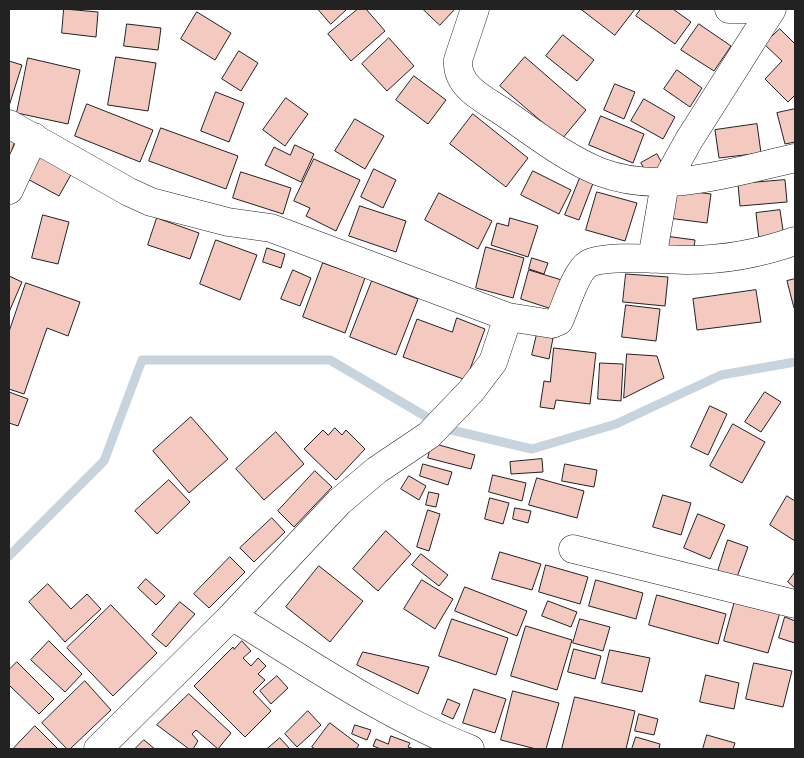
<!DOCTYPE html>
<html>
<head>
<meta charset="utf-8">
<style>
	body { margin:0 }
	#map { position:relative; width:804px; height:758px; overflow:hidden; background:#fff; font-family:Georgia,serif }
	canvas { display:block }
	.frame { position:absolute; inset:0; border:10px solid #222; pointer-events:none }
</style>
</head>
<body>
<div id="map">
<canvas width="804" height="758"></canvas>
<div class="frame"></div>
</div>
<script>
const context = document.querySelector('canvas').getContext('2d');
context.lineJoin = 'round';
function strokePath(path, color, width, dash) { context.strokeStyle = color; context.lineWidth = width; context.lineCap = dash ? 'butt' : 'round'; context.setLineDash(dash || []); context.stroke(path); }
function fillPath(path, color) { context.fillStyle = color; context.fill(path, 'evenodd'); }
strokePath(new Path2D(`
	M9,556L104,461L142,360H330L447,429L532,449L616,424L721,375L795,362`), '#c7d3dd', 9);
const building = new Path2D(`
	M64,9L98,12L96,37L62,33Z
	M318,9H347L331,24Z
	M358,9H366L385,31L351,61L328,34Z
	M423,9H455L440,25Z
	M581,9H635L615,35Z
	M641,9H673L691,22L675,44L636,16Z
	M197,12L231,33L215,60L181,39Z
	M127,24L161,28L158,50L124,46Z
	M699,24L731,46L714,71L681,50Z
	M780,29L795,44V95L788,102L765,79L782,61L764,44Z
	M563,35L594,60L577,81L546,56Z
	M389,38L414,66L387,91L362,64Z
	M239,51L258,63L241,91L222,79Z
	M116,57L156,63L148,111L108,105Z
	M525,57L586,110L562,139L500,86Z
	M28,58L80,70L68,124L17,113Z
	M9,61L22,65L9,106Z
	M677,70L702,88L690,107L664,89Z
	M414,76L446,100L428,124L396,100Z
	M615,84L635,92L624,119L604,110Z
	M216,92L244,103L229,142L201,131Z
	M286,98L308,114L285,146L263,130Z
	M644,99L675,117L663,139L631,121Z
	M87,104L153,130L140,162L75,136Z
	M795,109V142L785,144L777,113Z
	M473,114L528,158L506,187L450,144Z
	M601,116L644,134L633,163L589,145Z
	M355,119L384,136L365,169L335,151Z
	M757,124L761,153L719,158L715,130Z
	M161,128L238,156L226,189L149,161Z
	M9,138L15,141L9,158Z
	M295,145L314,154L301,182L265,165L274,147L290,155Z
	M37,150L73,171L59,196L22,176Z
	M657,154L663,165L647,174L641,163Z
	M314,159L360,180L336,231L306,216L310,208L294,201Z
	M374,169L396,180L383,208L361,197Z
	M533,171L571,190L559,214L521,195Z
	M241,172L291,188L283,214L233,198Z
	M582,173L595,178L579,220L565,215Z
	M785,180L787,202L740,206L738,184Z
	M672,189L711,194L707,223L668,218Z
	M597,192L637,203L625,241L586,230Z
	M439,193L492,221L478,249L425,220Z
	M360,206L406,221L396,252L349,236Z
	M780,210L784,237L759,240L756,213Z
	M43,215L69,222L58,264L32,258Z
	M157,218L199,233L190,259L148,245Z
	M510,218L538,226L528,257L491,245L497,223L508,226Z
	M665,236L695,240L693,256L663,253Z
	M216,240L257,255L240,300L200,284Z
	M486,247L524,258L513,298L476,288Z
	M267,248L285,254L281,268L263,262Z
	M532,258L548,263L544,274L529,269Z
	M323,263L365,278L345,333L303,317Z
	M293,270L311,278L300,306L281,299Z
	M529,270L565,281L555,310L521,299Z
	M626,274L668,277L665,306L623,302Z
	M9,276L22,282L9,312Z
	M795,279V308H794L787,281Z
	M372,281L418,299L396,355L350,337Z
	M26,283L80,302L68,336L47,328L24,394L9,389V332Z
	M756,290L761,322L697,330L693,299Z
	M626,305L660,309L656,341L622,337Z
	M457,318L485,329L466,380L403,357L417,319L452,332Z
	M537,334L553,338L549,359L532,355Z
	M554,348L596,353L590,404L556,400L554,409L540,407L544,381L550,382Z
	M627,354L657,356L664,378L624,398Z
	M600,363L623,364L621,401L598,399Z
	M9,392L28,399L18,426L9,423Z
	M765,392L781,402L761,432L745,422Z
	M710,406L727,414L708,455L691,447Z
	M191,417L228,459L189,493L153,451Z
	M733,424L765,442L742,483L710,466Z
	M335,428L342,435L346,430L365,449L336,480L304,449L323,430L328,435Z
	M276,432L304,464L264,500L236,469Z
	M432,443L475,455L471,469L428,458Z
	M542,459L543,472L511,474L510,462Z
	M423,464L452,472L448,485L420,476Z
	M565,464L597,470L594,487L562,481Z
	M315,471L332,487L294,527L278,511Z
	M493,475L526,483L522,501L489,492Z
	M409,476L426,486L419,500L401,489Z
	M537,478L584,491L577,518L529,505Z
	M169,480L190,502L157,534L135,511Z
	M429,492L439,494L436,507L426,505Z
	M663,495L691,503L681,535L653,527Z
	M787,496L795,501V541L770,525Z
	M490,498L509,503L503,524L485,519Z
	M515,508L531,511L528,523L513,519Z
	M428,510L440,514L429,551L417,547Z
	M698,514L725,525L710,559L684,548Z
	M272,518L285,532L254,562L240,548Z
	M386,531L411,554L378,591L353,569Z
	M728,540L748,547L737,577L718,571Z
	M500,552L541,564L532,590L492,579Z
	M421,554L448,575L439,586L412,565Z
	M230,557L245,572L209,608L194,594Z
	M546,565L588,577L580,604L539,592Z
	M319,566L363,601L330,642L286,607Z
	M795,572V588L788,582Z
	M146,579L165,596L156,605L138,588Z
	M422,580L453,599L435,629L404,609Z
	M596,580L643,593L636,619L589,606Z
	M48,584L71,609L87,594L101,609L65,642L29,602Z
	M465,587L527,611L517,636L455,611Z
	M657,595L726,614L718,644L649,625Z
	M736,597L781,609L768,653L724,641Z
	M548,601L577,612L571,627L542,616Z
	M180,602L195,614L166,647L152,635Z
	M111,605L157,653L113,696L67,648Z
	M785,617L795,621V643L779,638Z
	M452,619L508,638L496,675L439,656Z
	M580,619L610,627L603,651L573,643Z
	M526,626L572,640L557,690L511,676Z
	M49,641L82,674L65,692L31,660Z
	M242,641L251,651L243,658L251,666L258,658L266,666L258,674L265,680L253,692L271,711L245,737L194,686L233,647L234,649Z
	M574,649L601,656L595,679L568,672Z
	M610,650L650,658L642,692L602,683Z
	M363,652L429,667L418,694L357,665Z
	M17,662L54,699L39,714L9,685V670Z
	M754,663L792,671L783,707L746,699Z
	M706,675L739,683L734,709L700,702Z
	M277,676L288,688L271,704L260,691Z
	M85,681L111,710L70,749H67L42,723Z
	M474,689L506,699L495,733L463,723Z
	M513,691L559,703L546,749H536L501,740Z
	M189,694L231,733L218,749L196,730L192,734L198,741L193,749H189L157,725Z
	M575,697L635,711L626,749H562Z
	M448,699L460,704L453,719L442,714Z
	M308,711L321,725L297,747L285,734Z
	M639,714L658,719L654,735L635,731Z
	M330,723L359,745L356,749H315L312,747Z
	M355,725L371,730L367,740L352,734Z
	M35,726L58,749H13Z
	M707,735L735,743L733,749H703Z
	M391,736L410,743L408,747L414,749H381L373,746L376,739L388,744Z
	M636,737L660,744L659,749H632Z
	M280,738L290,749H267Z
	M144,740L155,749H135Z`);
fillPath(building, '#f3c9c0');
strokePath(building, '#222', 1);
const minor = new Path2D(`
	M475,9L458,60C456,87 484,99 503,112C534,133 565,158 600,172C663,196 733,172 795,158
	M729,9H750
	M9,124L129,192L151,202L228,222L271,228L508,317L493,362L471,391L429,435L377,470L339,502L232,616L98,749
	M9,190L34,137
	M652,259L665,183L689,140L772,9
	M508,317L552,324L559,321C565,308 576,271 588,264C606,254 665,260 687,260C724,260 761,253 795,241
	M573,549L795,604
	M232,616C309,663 386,716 470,749`);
strokePath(minor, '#222', 29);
strokePath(minor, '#fff', 28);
</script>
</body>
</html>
